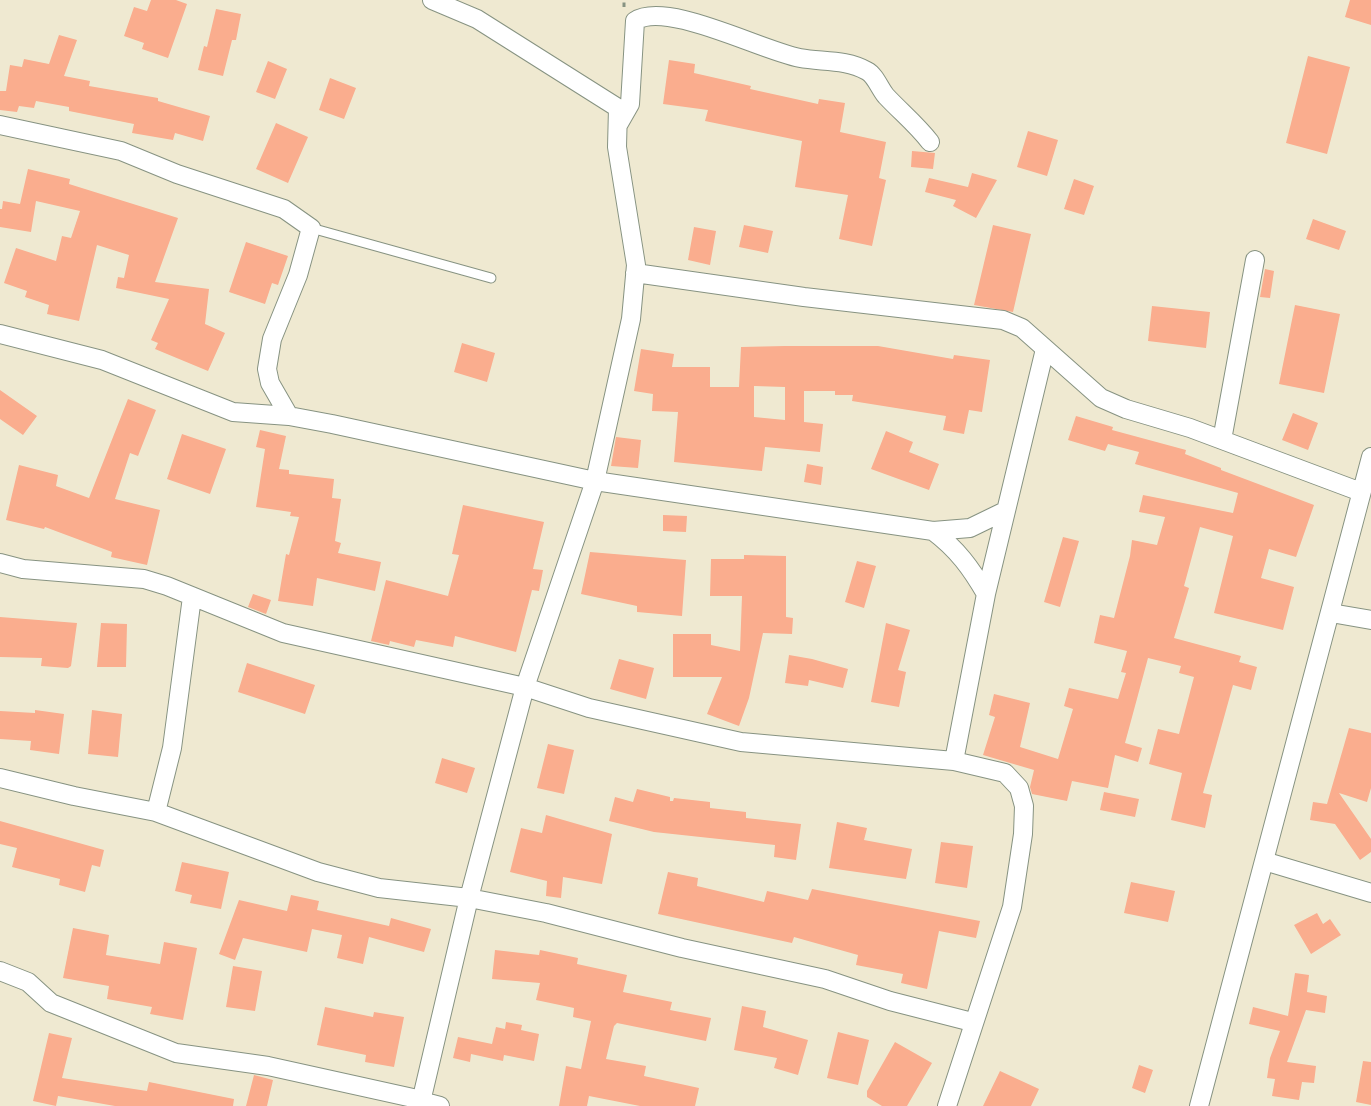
<!DOCTYPE html>
<html>
<head>
<meta charset="utf-8">
<style>
	body { margin:0 }
	canvas { display:block; background:#efe9d1 }
</style>
</head>
<body>
<canvas width="1371" height="1106"></canvas>
<script>
const context = document.querySelector('canvas').getContext('2d');
context.lineJoin = 'round';
function fillPath(path, color) { context.fillStyle = color; context.fill(path, 'evenodd'); }
function strokePath(path, color, width, dash) { context.strokeStyle = color; context.lineWidth = width; context.lineCap = dash ? 'butt' : 'round'; context.setLineDash(dash || []); context.stroke(path); }
fillPath(new Path2D(`
	M151,0H176L187,4L168,58L142,49L144,43L124,36L134,7L147,11Z
	M1350,0H1371V25L1345,17Z
	M216,9L241,14L236,40H232L223,76L198,70L204,46L207,47Z
	M59,35L77,40L64,76L90,81L89,86L158,98V101L210,116L203,141L175,133L173,140L132,133L134,124L69,111V107L36,101L34,108L19,106L17,112L0,110V91H6L10,65L22,67L24,59L49,64Z
	M1308,56L1350,67L1327,154L1286,143Z
	M669,60L695,64L694,73L751,86L750,89L818,104L819,99L845,103L840,132L886,142L879,178L886,180L872,246L839,239L848,195L795,187L802,141L705,121L708,110L663,104Z
	M268,61L287,69L275,99L256,92Z
	M330,78L356,88L344,119L319,110Z
	M276,123L308,137L288,183L256,169Z
	M1028,131L1058,140L1047,176L1017,167Z
	M912,151L935,153L933,169L911,167Z
	M28,169L70,179L69,184L178,218L155,282L209,289L205,324L225,333L208,371L155,349L158,343L151,340L169,299L116,288L118,277L124,278L129,255L97,245L79,321L47,314L49,305L25,297L27,291L4,283L16,248L56,261L62,236L71,238L80,211L36,201L31,232L0,227V209H2L3,201L20,204Z
	M972,173L997,180L976,218L953,206L956,200L925,192L929,178L968,187Z
	M1074,179L1094,186L1084,215L1064,209Z
	M1313,219L1346,231L1339,250L1306,239Z
	M744,225L773,231L768,253L739,247Z
	M993,225L1031,234L1013,312L974,305Z
	M694,227L716,231L710,265L688,260Z
	M246,242L288,256L278,285L272,283L265,304L229,292Z
	M1265,269L1274,271L1270,298L1260,297Z
	M1295,305L1340,314L1324,393L1279,384Z
	M1152,306L1210,312L1206,348L1148,341Z
	M462,343L495,353L487,382L454,372Z
	M785,346H878L953,359L954,355L990,360L982,412L969,410L964,434L943,430L946,416L852,401L853,395H835V391H804V422L823,424L820,452L765,447L762,471L674,462L678,412L652,411L653,394L634,391L641,349L674,354L672,367H710V387H739L741,347ZM754,386L785,387V420L754,417Z
	M0,390L37,416L23,435L0,419Z
	M128,399L156,410L138,456L130,453L115,499L160,510L147,565L111,557L112,552L45,527L44,529L6,520L19,465L58,475L56,486L89,498Z
	M1293,413L1318,423L1308,450L1282,440Z
	M1076,416L1113,427L1112,430L1186,450L1185,454L1221,468V470L1314,505L1296,557L1269,549L1261,578L1294,587L1283,630L1214,613L1233,536L1200,527L1184,586L1189,588L1174,638L1241,656L1239,662L1257,667L1251,690L1233,685L1203,793L1212,795L1205,828L1171,820L1182,773L1149,764L1158,729L1179,734L1194,677L1179,673L1181,666L1148,658L1125,743L1142,748L1138,762L1115,755L1108,788L1072,781L1067,801L1032,794L1030,787L1034,770L983,755L995,717L989,715L994,694L1030,703L1020,747L1058,759L1073,709L1064,706L1069,688L1118,699L1126,673L1121,672L1127,651L1094,643L1100,615L1114,618L1130,556L1132,540L1157,545L1165,517L1139,512L1143,495L1233,513L1238,493L1135,464L1139,452L1108,444L1105,451L1068,440Z
	M260,430L286,436L279,469L289,470V474L334,479L332,498L341,499L335,541L341,543L338,553L381,562L375,591L317,578L313,606L278,601L286,554L289,555L299,517L290,516L291,512L256,507L265,449L256,447Z
	M886,431L913,442L909,452L939,464L929,490L871,469Z
	M182,434L226,449L210,494L167,479Z
	M616,437L641,440L638,468L611,466Z
	M807,464L823,467L821,485L804,482Z
	M463,505L544,522L533,569L543,570L539,591L532,590L516,652L455,636L453,647L416,640L414,647L390,641L389,645L371,641L386,580L448,596L459,555L452,554Z
	M663,515L687,516L686,532L663,531Z
	M1063,537L1079,541L1060,607L1044,602Z
	M590,552L686,560L682,616L637,612V606L581,594Z
	M744,555L786,556V617L793,618L792,634L763,633L749,698L739,726L707,714L722,677H673V634H711V645L740,651L742,596H710L711,559H744Z
	M857,561L876,566L864,608L845,602Z
	M253,594L271,600L266,614L248,607Z
	M0,617L77,623L71,666L68,668L41,666L42,658L0,657Z
	M101,623L127,624L126,667H97Z
	M886,623L910,630L898,670L906,672L899,707L871,702Z
	M789,655L812,659L848,669L843,688L809,680L808,686L785,683Z
	M619,659L654,668L646,699L610,689Z
	M247,663L315,685L305,714L238,692Z
	M35,710L64,714L59,754L30,750L31,741L0,739V711L35,713Z
	M92,710L122,714L118,757L88,754Z
	M1349,728L1371,733V788L1367,802L1339,793L1371,839V852L1360,860L1335,824L1310,820L1313,802L1327,804Z
	M548,744L574,750L564,794L537,788Z
	M442,758L475,768L467,793L435,783Z
	M637,789L670,797V801H673L674,798L710,802V808L746,812V818L801,824L796,860L774,857L775,845L654,832L609,821L615,797L633,802Z
	M1104,792L1139,799L1135,817L1100,810Z
	M546,815L612,834L602,884L563,877L561,898L546,896L547,881L510,872L521,828L542,833Z
	M0,821L104,850L100,867L92,865L85,892L59,885L60,879L12,867L17,848L0,844Z
	M837,822L867,828L864,840L912,849L906,879L829,868Z
	M941,842L973,846L967,888L935,883Z
	M182,862L229,872L221,909L190,903L192,895L175,891Z
	M668,872L698,878L697,886L764,902L767,891L808,900L812,889L980,921L976,938L939,931L927,989L901,983L903,974L856,965L858,955L794,937L792,943L658,914Z
	M1131,882L1175,891L1168,922L1124,913Z
	M291,895L319,901L317,910L389,926L391,918L431,929L424,952L369,937L363,964L337,958L342,935L312,929L307,952L243,938L235,960L219,954L239,900L287,911Z
	M1317,913L1323,924L1330,919L1341,935L1311,954L1294,925Z
	M73,928L109,935L106,955L160,964L164,942L197,948L183,1020L150,1014L152,1007L107,999L109,986L63,978Z
	M495,950L539,955L540,950L578,958L577,964L627,975L623,992L672,1002L670,1010L711,1018L706,1041L617,1023L614,1026L606,1059L646,1066L644,1076L699,1088L695,1106H640L589,1096L587,1106H559L566,1066L581,1069L591,1021L573,1017L574,1008L536,1000L540,983L492,979Z
	M233,966L262,971L255,1011L226,1007Z
	M1295,973L1309,975L1307,992L1327,996L1325,1013L1306,1010L1287,1062L1316,1066L1314,1083L1302,1082L1299,1100L1272,1096L1275,1079L1267,1078L1270,1058L1280,1031L1249,1024L1253,1007L1288,1016Z
	M742,1006L766,1011L763,1027L808,1040L798,1075L774,1068L777,1058L734,1050Z
	M325,1007L373,1017L374,1012L404,1017L394,1067L365,1062L366,1055L317,1045Z
	M506,1022L522,1025L521,1030L539,1034L534,1061L504,1055L503,1061L471,1054L470,1062L453,1058L458,1037L492,1044L496,1027L505,1029Z
	M838,1032L869,1040L858,1085L827,1078Z
	M49,1033L72,1038L62,1078L147,1091L149,1082L234,1099L233,1106H115L58,1096L56,1106L33,1101Z
	M895,1042L932,1063L907,1106H882L867,1097V1091Z
	M1363,1061L1371,1062V1105L1356,1102Z
	M1139,1065L1153,1070L1145,1093L1132,1088Z
	M1000,1071L1039,1089L1031,1106H983Z
	M254,1075L273,1080L267,1106H246Z`), '#faad8e');
const lane = new Path2D(`
	M311,228L491,278`);
const street = new Path2D(`
	M0,125L121,151L177,174L284,209L311,228L298,275L272,339L267,369L270,383L289,416
	M618,125L630,104L635,21C666,0 762,51 800,58C822,62 846,59 867,71C875,75 880,89 886,96C901,112 917,125 930,142
	M635,273L804,297L1003,320L1022,328L1101,398L1126,409L1190,428L1361,492
	M0,334L102,360L233,412L289,416L332,424L595,481L933,531L970,528L1005,511
	M1222,440L1255,260
	M933,531C957,549 971,568 986,594
	M0,563L23,569L144,579L167,586L283,633L525,687L589,708L741,742L954,761L1005,773L1019,788L1024,806L1023,834L1012,907L947,1106
	M1331,613L1371,620
	M954,761L986,594L1045,349
	M0,778L74,796L156,812L318,872L379,888L469,898L546,913L682,948L825,979L890,1001L972,1022
	M156,812L172,748L192,597
	M1264,861L1371,893
	M0,971L28,982L51,1003L176,1053L268,1066L422,1100
	M421,1101L440,1106
	M420,1106L469,898L525,687L595,481L631,319L636,265L617,147L618,108L477,19L432,0
	M1199,1106L1371,457`);
strokePath(lane, '#879382', 11);
strokePath(street, '#879382', 20);
strokePath(new Path2D(`
	M624,7V0`), '#879382', 3, [4.5, 4.5]);
strokePath(lane, '#fff', 9);
strokePath(street, '#fff', 18);
</script>
</body>
</html>
